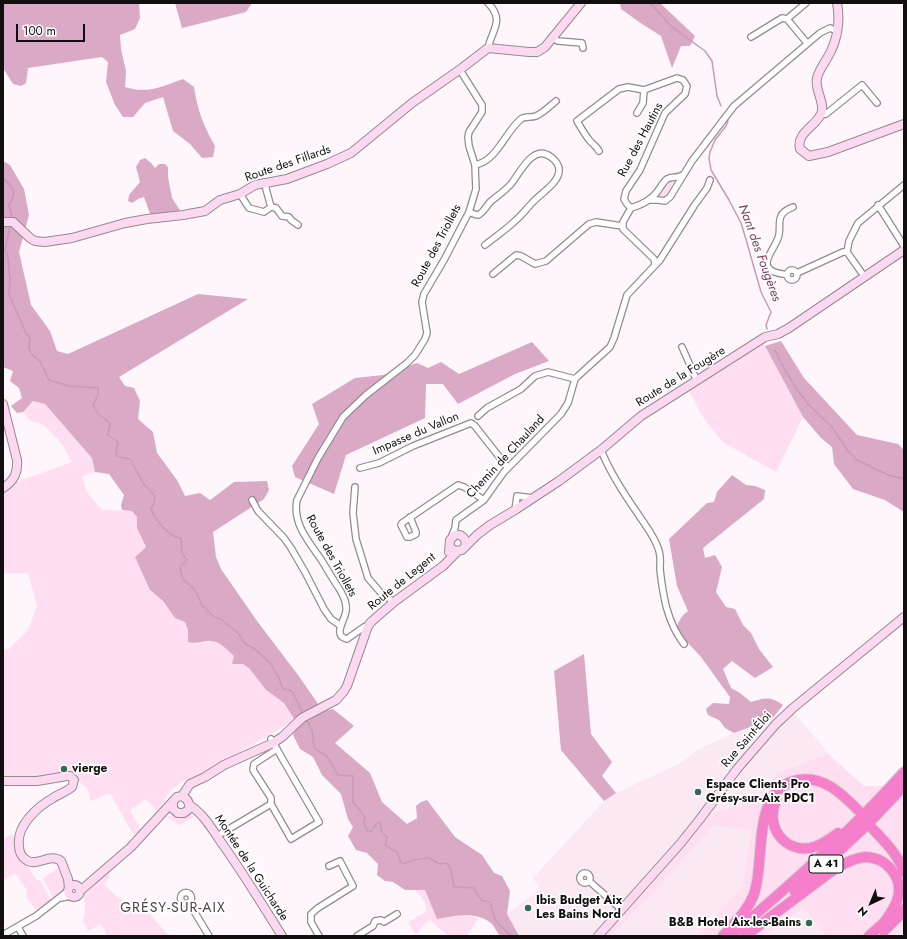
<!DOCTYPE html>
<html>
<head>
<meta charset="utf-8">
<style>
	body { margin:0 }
	#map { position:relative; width:907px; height:939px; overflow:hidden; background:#fff6fb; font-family:Jost,sans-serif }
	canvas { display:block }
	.frame { position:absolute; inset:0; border:4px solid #110f10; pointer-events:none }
	.north { position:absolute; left:851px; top:883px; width:40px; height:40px; -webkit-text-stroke:3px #fff; paint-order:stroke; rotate:224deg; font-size:11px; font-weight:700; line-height:16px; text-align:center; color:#110f10 }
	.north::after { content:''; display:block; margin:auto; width:14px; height:18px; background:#110f10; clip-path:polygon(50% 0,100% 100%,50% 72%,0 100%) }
	.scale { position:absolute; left:16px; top:24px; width:69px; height:18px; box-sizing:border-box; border:2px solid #110f10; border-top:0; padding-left:5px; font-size:12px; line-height:14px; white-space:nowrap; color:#110f10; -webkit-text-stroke:3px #fff; paint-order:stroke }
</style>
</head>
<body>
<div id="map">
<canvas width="907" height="939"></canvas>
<div class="frame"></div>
<div class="north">N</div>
<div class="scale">100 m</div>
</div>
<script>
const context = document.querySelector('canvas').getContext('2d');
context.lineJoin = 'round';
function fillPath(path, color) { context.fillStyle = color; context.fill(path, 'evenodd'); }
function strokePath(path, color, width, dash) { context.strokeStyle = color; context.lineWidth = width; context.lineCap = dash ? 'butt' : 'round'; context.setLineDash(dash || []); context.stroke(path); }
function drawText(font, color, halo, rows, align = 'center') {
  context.font = font + ' Jost,sans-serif'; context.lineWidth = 3.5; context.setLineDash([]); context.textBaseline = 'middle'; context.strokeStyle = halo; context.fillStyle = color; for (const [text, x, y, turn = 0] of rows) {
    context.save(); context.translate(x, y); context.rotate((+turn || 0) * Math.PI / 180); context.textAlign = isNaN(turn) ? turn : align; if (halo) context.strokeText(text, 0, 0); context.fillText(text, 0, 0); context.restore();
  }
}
fillPath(new Path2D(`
	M794,713L876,808L904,779V936H519L507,914L540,889L533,878L604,801L616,793L683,762L697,750L734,733L772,719L779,728Z`), '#fae9f3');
fillPath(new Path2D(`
	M671,180L674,182L665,198L659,196L668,181Z
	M763,342L803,417L776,472L724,443L706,422L688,390Z
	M33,401L45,404L92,458L95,472L82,476L86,491L102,510L132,511L138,517L137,528L146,547L135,556L150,590L163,601L175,618L185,622L188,630V642L198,644L209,640L224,646L249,668L266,690L284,703L295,720L202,774L185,780L172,789L157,811L146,799L130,810L141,830L134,836L110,793L90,801L88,789L70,773L41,778L3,779V649L8,650L28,630L37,606L28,573H3V487L72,462L62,444L44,425L29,420L23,412Z
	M828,754L864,786H904V921L895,936H826L803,907L765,936H698L742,887L751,831L714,825L645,901L610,936H603L704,821L715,812L751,804L776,774Z
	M175,814H189L195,816L180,825L166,817Z
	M12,834L20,858L27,864L37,881L40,880L51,900L38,910L34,908L26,896L27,890L15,873L3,881V840Z
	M58,868L66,885L64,891L53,898L43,878Z
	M109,871L110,877L104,884C115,895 122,905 139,901L169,936H107L101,924L88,931L83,921L85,912L84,895Z
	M418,889L425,890L438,919L460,914L478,918L467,936H448L430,920L425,923L416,935L408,922L426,912L425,902L415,890Z`), '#ffdef1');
fillPath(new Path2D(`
	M3,3H139L140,18L135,29L120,35L121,49L126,71L125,87C148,94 161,87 183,79L194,87C198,112 203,124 215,146L213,157L202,158L190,144L173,131L163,97L145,103L133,117H123L115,105L106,82L108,62L102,57L28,68L26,83L21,86L13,84L3,68Z
	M175,3H252L246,12L182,28Z
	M620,3H660L695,36L690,46H681L672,68L661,36L642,24L621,9Z
	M145,158L151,163L155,168L159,164H165L168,167V177L172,198L181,212L151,216L144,197L138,199L132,203L128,201L129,195L140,182L136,167L140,160Z
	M3,161L10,165L24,189L29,215L19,252L31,305L50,331L57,351L68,354L198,294L248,299L119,377L125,386L134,388L140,401L138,419L153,432L157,453L177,480L185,496L200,493L210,500L234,482L267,481L269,490L264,499L213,532L216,557L221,569L257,621L298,675L323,711L333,709L354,726L335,743L370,773L382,802L407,824L417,818L416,806L421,802L427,800L455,837L482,855L494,873L502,876L510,891L507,914L519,936H500C497,932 494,926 491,923C476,911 454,916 437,919L425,890H405L393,882L385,881L377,875L378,864L367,853L356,850L348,836L353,827L348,819L341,794L322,775L313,757L300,749L293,735L298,725L284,703L266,690L249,668L243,664H232L234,656C228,650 217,639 207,641C198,642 198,644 188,642V630L185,622L175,618L163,601L150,590L135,557L146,547L137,528V517L132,511L122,510L121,505L124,495L109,474L95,472L92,458L45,404L33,401L23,412L17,413L11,406L22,398L19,388L10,381L13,371L3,367Z
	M781,341L804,378L857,435L898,444L904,450V512L885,500L853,489L834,464L832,447L821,438L803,417L765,346Z
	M532,342L549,361L515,374L458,404L443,384H426L425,418L346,455L334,494L295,477L292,466L319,424L312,404L355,378L383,375L417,363L428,368L441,362L459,374Z
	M732,475L746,485L755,486L765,490L764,499L703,548L705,558L715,555L722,567L716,592L726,607L735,609L743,625L751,633L759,649L773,667L755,678L732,661L723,669L731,688L740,693L751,702C766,698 769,696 783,705L772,719L734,733L725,728L719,720L708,715L706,709L713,703L729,704L730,697L701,657L676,630C678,622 681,616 688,611L677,586L669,539L707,503L714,502L717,492Z
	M584,654L591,734L612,762L602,776L616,793L604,801L561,750L554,671Z`), '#d9a9c6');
strokePath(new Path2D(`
	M650,3L672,27L705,51L712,61L717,96L721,106
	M728,121L726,126L715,140L710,152L709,158L711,170L729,200L741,223L745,236L761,292L771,312L766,325L767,329
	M3,178C14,188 17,192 9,205L12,218
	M10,227L5,250L8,257L10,281L9,294L25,331L30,338L29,348L32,355L40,361L49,380L69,386L98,388V395L93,405L97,413L110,423L108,435L118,442L116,455L118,457L130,459L143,483L155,496L154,503L151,509C156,520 168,537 181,538L182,554L187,560L180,567L182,578L195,590L202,605L214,617L221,619L239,634L244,643L256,650L270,663L279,678L283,689L290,690L293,693L303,714
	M775,350L785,370L798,391L809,405L832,427L848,451L857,460L888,475L904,479
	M307,721L312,730L314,747L318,751L327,756L338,775L353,776V802L365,817C363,823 364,826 368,831L371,832L377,823L380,822L382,833L387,837L385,845L397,852L401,863H406L414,860L429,858L439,864L447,863L451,870L454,887L474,888L481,900L490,902L495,920L511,936`), '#c99ab6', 1.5);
const street = new Path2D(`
	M787,19L806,3
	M751,37L782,18L787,19L807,43
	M553,38L558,41L582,43L583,48
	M488,48C492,30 505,20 488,3
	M637,113L643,103L644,90
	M820,115L826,114L862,85L877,103
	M599,151C596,146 594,145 590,141C585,135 581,128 577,121L619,89L628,87L644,90L677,78L683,80L687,86L685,94L665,113L640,170L626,191L624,199L627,204L631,208
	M475,165C497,161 505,132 521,119C525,116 531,118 536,116C543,113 550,106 556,101
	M240,194L249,208L264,212L271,207L266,189V184
	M649,200H658L665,201L670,197L692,161L734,106L820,33L830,28L837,31
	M878,205L904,246
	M271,207L276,208L282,216L289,217L291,220L298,225
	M631,208L623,222V229L654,259L655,264
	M631,208C641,205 651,200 657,192C660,188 663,182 667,179C672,176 678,179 684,174
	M469,212C472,213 475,215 478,215C482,214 487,206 490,202C497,196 505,191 511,184C520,173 533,143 551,157C555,160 559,165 559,170C560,182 540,194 533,202C527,208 522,215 516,220C507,229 495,237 485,245
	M847,252L849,241L858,223L904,185
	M847,252L864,276
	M787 275a5 5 0 1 1 10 0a5 5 0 1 1-10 0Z
	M797,273L843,252H847
	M493,274L516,255L521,256L535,264L546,261L589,224L596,222L622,226
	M787,275C780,273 768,273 767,264C766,257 776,245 778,238C781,231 778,222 781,216C783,211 789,209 793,207
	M682,347L697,381
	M478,416L487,408L521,389L535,376L548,372L575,379
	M601,450C610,473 624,494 638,514C645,525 656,538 659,551C661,557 660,563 660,569C663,596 667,622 684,644
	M360,468L379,463L413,446L471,423L475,426L508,468
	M355,487L353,513L356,539L368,578L381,593L394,602
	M252,500L258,511L284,538L291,548L305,572L324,609L331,619L341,626
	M515,510L517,496L533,498
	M410,517L416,532V534L410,537H407L401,525L402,523L458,485L464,487L484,500
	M451,538L455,528L456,520L484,500L504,472L561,414L568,403L575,379L578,376L610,347L614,338L627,295L660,260L694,206L707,188L710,180
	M368,626L364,627L347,639C332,636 345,620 346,611C347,603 344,597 340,590C334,581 328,571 322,561C310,543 292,524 297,500L318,458L343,417L366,395L407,363L415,355L425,339L427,333L422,302L424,294L444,260L469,212L476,189L475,165L469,146L468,137L469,132L482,112V105L460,70
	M271,804V798L253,770L254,764L277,749
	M217,836L271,804L291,839L319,822L271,739
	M580 878a5 5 0 1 1 10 0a5 5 0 1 1-10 0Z
	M589,881L622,910
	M180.5 898a5.5 5.5 0 1 1 11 0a5.5 5.5 0 1 1-11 0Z
	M61,898L70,896
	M189,903L209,936
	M18,927L23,936
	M3,935L36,916L68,891
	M319,936L311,922V914L318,908L353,886L340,861L329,866
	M357,936L373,926L375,921L381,920L384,922L397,914`);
const secondary = new Path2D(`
	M837,3C840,19 838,36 831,51C827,60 819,69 817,78C814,90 826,103 821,114C815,127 796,133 800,149L809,156L828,152L904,124
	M3,222H13L30,238L35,241L45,242L72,238L125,223L147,219L183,215L205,211L220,200L240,194L255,185L287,179L327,164L351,153L412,103L462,68L488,48L529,52H537L545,47L581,3
	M3,404L17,460C18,473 14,481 3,488
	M450,547L455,551L462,550L477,535L490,525L515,510L559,481L601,450L641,416L765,337L778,334L789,328L904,250
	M449,552L450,540L455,535C462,534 467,539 465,546
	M3,781H37L67,776H70L74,780L72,787C66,792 59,794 53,798C37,807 16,826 19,846C19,852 22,858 28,861C39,866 50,853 61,861L68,879L69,888
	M182,796L190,784L205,777L224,765L273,743L282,737L302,718L336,700L344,691L347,686L368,626L371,622L394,602L443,566L457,552
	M189,805C203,813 212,829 221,842C243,873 262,904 282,936
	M68 891a6 6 0 1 1 12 0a6 6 0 1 1-12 0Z
	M80,891L131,847L177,797L182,796C188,799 190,803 189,809L184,813H178L173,809V802
	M598,936L680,844L700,819L737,769L776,724L793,708L904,617`);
const highway = new Path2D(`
	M776,801C765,825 783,852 810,848C821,846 830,839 838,833
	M871,827C884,841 898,854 904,872
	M795,892L869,823L904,786
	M884,931L898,917L904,909
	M731,935C792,884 851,831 904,772
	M723,936C734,923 748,911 754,894C766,861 750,789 798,780C823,775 842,794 858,810
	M745,936L836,868C845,863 855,858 865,857C886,857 903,877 898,897C896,907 889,916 883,924
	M869,936L887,920`);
strokePath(street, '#938b90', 8);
strokePath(secondary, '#938b90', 10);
strokePath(highway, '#d4d4d4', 12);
strokePath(street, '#fff', 5.5);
strokePath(secondary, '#fcd9f0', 8);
strokePath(highway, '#f67fcc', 10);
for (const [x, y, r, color] of [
	[64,769,4,"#336a51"],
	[698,792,4,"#336a51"],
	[528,908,4,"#336a51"],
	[809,923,4,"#336a51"]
]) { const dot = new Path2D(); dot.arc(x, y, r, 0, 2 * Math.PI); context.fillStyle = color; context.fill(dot); strokePath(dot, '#fff', 1.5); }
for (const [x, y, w] of [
	[826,864,34]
]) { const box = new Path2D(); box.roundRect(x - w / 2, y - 9, w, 18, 3); context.fillStyle = '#fff'; context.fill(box); strokePath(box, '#110f10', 1); }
drawText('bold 11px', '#110f10', null, [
	["A 41",826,864]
]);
drawText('12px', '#110f10', '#fff', [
	["Rue des Hautins",641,140,-62],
	["Route des Fillards",288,164,-19],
	["Route des Triollets",437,246,-62],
	["Route de la Fougère",681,377,-32],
	["Impasse du Vallon",416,434,-23],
	["Chemin de Chauland",506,457,-47],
	["Route des Triollets",331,556,61],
	["Route de Legent",402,582,-39],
	["Rue Saint-Éloi",747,740,-49],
	["Montée de la Guicharde",251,868,57]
]);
drawText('bold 12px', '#110f10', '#fff', [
	["vierge",72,769],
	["Espace Clients Pro",706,785],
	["Grésy-sur-Aix PDC1",706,799],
	["Ibis Budget Aix",536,901],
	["Les Bains Nord",536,915],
	["B&B Hotel Aix-les-Bains",801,923,"right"]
], 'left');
drawText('italic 13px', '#793d64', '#fff', [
	["Nant des Fougères",759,253,70]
]);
context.letterSpacing = '1px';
drawText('14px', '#4a4246', '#fff', [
	["GRÉSY-SUR-AIX",173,909]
]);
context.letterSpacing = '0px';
</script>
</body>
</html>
